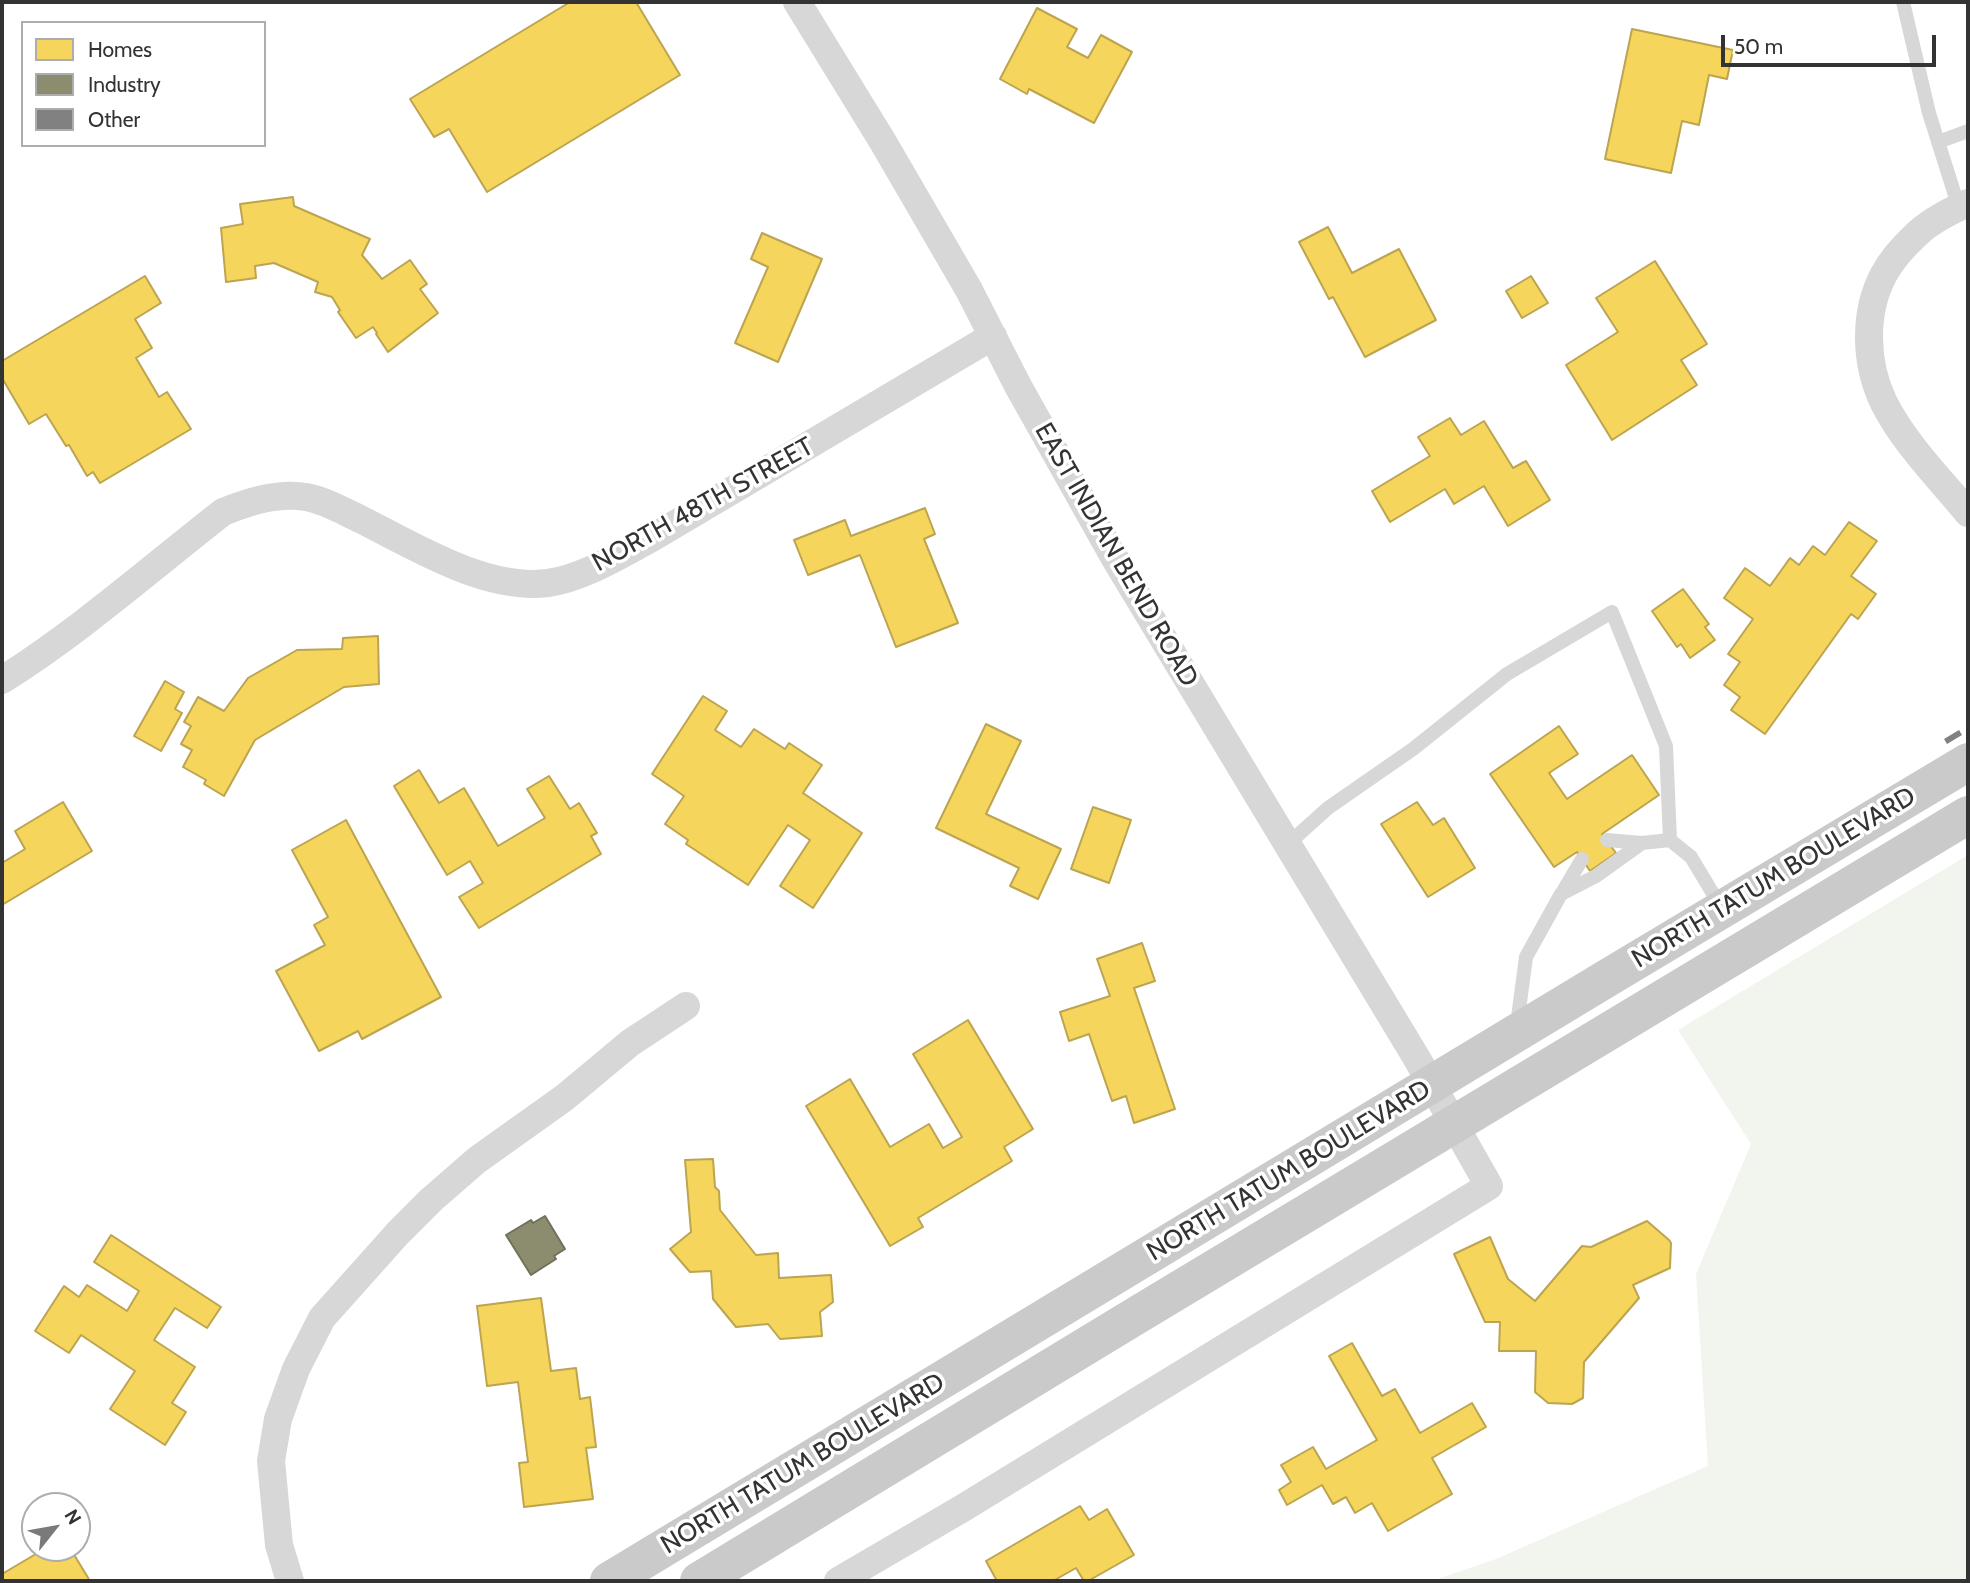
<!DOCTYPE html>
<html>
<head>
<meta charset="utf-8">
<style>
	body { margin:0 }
	#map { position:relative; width:1970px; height:1583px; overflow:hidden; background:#fff; font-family:Cabin,sans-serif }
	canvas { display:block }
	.frame { position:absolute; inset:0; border:4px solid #333; pointer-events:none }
	.legend { position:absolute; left:21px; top:21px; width:245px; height:126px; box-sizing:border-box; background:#fff; border:2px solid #adadad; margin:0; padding:9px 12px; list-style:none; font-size:21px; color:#333 }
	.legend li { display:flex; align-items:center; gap:14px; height:35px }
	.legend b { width:35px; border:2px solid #adadad }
	.north { position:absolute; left:21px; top:1492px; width:70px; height:70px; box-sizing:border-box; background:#fff; border:2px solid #adadad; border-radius:50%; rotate:59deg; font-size:19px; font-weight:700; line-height:28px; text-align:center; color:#333 }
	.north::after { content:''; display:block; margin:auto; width:24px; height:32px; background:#7a7a7a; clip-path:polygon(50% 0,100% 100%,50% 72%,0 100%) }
	.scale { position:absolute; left:1721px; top:35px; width:215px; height:32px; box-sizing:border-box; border:4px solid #333; border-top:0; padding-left:9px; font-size:21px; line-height:24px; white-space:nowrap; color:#333; -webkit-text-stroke:5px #fff; paint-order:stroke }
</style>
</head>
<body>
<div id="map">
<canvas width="1970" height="1583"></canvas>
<div class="frame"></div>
<ul class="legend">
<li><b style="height:19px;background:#f6d55c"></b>Homes</li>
<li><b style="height:19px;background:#8c8c6e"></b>Industry</li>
<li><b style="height:19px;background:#818181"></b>Other</li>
</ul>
<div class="north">N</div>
<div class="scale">50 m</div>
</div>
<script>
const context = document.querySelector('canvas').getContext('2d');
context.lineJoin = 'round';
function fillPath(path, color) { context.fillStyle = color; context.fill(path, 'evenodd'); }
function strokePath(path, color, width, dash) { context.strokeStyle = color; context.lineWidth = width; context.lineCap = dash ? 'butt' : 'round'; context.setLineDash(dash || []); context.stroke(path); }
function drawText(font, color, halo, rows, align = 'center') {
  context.font = font + ' Cabin,sans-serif'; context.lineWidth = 7; context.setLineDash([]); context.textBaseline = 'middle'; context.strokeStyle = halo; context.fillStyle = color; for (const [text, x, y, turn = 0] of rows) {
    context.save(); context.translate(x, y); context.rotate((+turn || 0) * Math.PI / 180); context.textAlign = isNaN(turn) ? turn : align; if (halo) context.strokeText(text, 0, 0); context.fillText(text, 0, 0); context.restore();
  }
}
fillPath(new Path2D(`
	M1968,855V1581H1432L1496,1559L1708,1466L1696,1274L1751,1144L1678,1030Z`), '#f1f5ed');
const homes = new Path2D(`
	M570,2H636L680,75L487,192L449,129L434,137L410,99Z
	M1037,8L1077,29L1067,47L1088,58L1101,35L1132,52L1094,123L1029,89L1027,94L1000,79Z
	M1632,29L1733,50L1727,79L1709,75L1699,125L1682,121L1671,173L1605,159Z
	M293,197L294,206L370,239L362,255L382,279L410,260L427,284L420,289L438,313L388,352L376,334L377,333L373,327L356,338L338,312L340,310L332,297L315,292L318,282L274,263L255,266L256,278L226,282L221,228L243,224L240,204Z
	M1328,227L1352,273L1399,249L1436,320L1365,357L1333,297L1329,299L1299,242Z
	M762,233L822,259L778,362L735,343L768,267L751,259Z
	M1655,261L1707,344L1681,360L1697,385L1612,440L1566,365L1618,332L1596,298Z
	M145,276L161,303L135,319L152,348L136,358L159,397L167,392L191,429L100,483L93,472L87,476L69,445L66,446L46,414L29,424L2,378V361Z
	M1531,276L1548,303L1522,318L1506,291Z
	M1450,418L1461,435L1484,421L1513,468L1526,461L1550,500L1508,526L1484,486L1454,504L1445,489L1390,522L1372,491L1430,456L1418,437Z
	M925,508L935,534L924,539L958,623L896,647L860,555L808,575L794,540L845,520L851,536Z
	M1849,522L1877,541L1851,576L1876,594L1858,619L1851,614L1765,734L1731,710L1740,697L1724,685L1740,662L1728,654L1753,619L1724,598L1745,568L1770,586L1790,558L1799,565L1813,546L1825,555Z
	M1683,589L1709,624L1705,627L1715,640L1690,658L1681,644L1677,647L1652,611Z
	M378,636L379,684L344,687L255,740L224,796L204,784L206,780L183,767L192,750L181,744L191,726L184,722L198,697L224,711L248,678L297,650L342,649L343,638Z
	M165,681L184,692L175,709L182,713L161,751L134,736Z
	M703,696L727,711L715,730L741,747L754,729L785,749L789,743L822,765L803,793L862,833L813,908L780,886L810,840L788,825L748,885L686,844L688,840L665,824L684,796L652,774Z
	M986,724L1021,741L986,814L1061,849L1038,899L1010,886L1019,868L936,828Z
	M1559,726L1578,754L1549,773L1567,799L1632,755L1659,795L1602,834L1616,853L1590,871L1577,852L1554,867L1490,774Z
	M419,770L439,803L464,788L498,846L545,818L527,789L549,776L570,809L579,803L597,833L591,836L601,854L479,928L459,897L483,883L470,861L447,875L394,786Z
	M63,802L92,851L2,905V863L25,849L15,831Z
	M1417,802L1433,825L1444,818L1475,868L1428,897L1381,824Z
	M1093,807L1131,820L1109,883L1071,869Z
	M346,820L441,997L362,1039L358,1031L319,1051L276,971L325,945L314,925L328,917L292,850Z
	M1142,943L1155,981L1134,988L1175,1109L1134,1123L1126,1096L1112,1101L1089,1034L1069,1041L1060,1012L1110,996L1097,959Z
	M968,1020L1033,1129L1004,1147L1012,1161L918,1218L923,1227L890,1246L806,1106L850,1079L890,1147L929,1124L943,1148L962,1137L913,1054Z
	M713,1159L715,1187L719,1191L720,1210L756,1255L778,1253L779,1278L831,1275L833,1302L820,1312L822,1336L780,1339L768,1324L736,1327L713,1299L711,1271L690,1272L670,1249L691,1232L685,1160Z
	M1647,1221L1669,1240L1671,1243L1670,1268L1633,1285L1639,1298L1584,1362L1583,1398L1572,1404L1548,1403L1535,1392L1536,1351H1499L1500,1322H1485L1454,1254L1490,1237L1508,1279L1535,1301L1582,1246L1591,1247Z
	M111,1235L221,1307L207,1328L175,1308L154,1340L195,1367L172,1403L186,1412L165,1445L110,1409L135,1371L81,1335L69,1353L35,1331L64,1286L79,1297L87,1285L127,1311L139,1291L94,1262Z
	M541,1298L551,1371L576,1368L580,1399L590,1397L596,1447L586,1448L593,1499L524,1507L519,1463L528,1462L518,1382L487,1386L477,1306Z
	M1352,1343L1382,1396L1395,1389L1420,1433L1472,1403L1486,1427L1432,1458L1452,1494L1388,1531L1372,1503L1355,1513L1346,1497L1333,1504L1322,1485L1287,1505L1279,1490L1291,1482L1281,1465L1313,1447L1326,1469L1377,1440L1329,1356Z
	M1080,1506L1089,1520L1107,1509L1134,1555L1088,1581H1084L1076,1568L1053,1581H997L986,1561Z
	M46,1548H70L90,1581H2V1574Z`);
fillPath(homes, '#f6d55c');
strokePath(homes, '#bca450', 2);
const industry = new Path2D(`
	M545,1216L565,1249L554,1256L556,1259L531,1275L506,1235L531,1220L533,1223Z`);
fillPath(industry, '#8c8c6e');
strokePath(industry, '#71715c', 2);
fillPath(new Path2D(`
	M1959,730L1962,735L1947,744L1944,739Z`), '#818181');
strokePath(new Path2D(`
	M1903,2L1929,113L1959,208
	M1938,142L1968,131
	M1607,840L1642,843
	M1288,844L1328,808L1413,749L1507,674L1612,612L1666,746L1670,840
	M1562,893L1582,859
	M1517,1025L1526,957L1561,894L1596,876L1642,843L1670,840L1691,857L1721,907`), '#d7d7d7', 14);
strokePath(new Path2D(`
	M797,2L883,142L969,290L1018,386L1114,557L1416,1057L1489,1186L963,1508L838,1581
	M1968,203C1951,211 1932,220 1918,233C1906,244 1892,259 1884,274C1863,313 1865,364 1884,403C1904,443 1940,479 1968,513
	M2,680C80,631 150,569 223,512C248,502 278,492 306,497C324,500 343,511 360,519C414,546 485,591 548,583C583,578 620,555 650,539L993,336
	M290,1581L279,1545L271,1461L278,1419L296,1369L322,1318L398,1233L431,1200L477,1160L564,1098L630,1043L686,1006`), '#d7d7d7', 28);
strokePath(new Path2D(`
	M609,1581L1609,977L1968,762
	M699,1581C1121,1324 1544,1069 1968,815`), '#cacaca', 38);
drawText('26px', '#333', '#fff', [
	["NORTH 48TH STREET",703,505,-29],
	["EAST INDIAN BEND ROAD",1116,555,60],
	["NORTH TATUM BOULEVARD",1774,878,-31],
	["NORTH TATUM BOULEVARD",1289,1171,-31],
	["NORTH TATUM BOULEVARD",803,1464,-31]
]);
</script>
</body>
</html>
